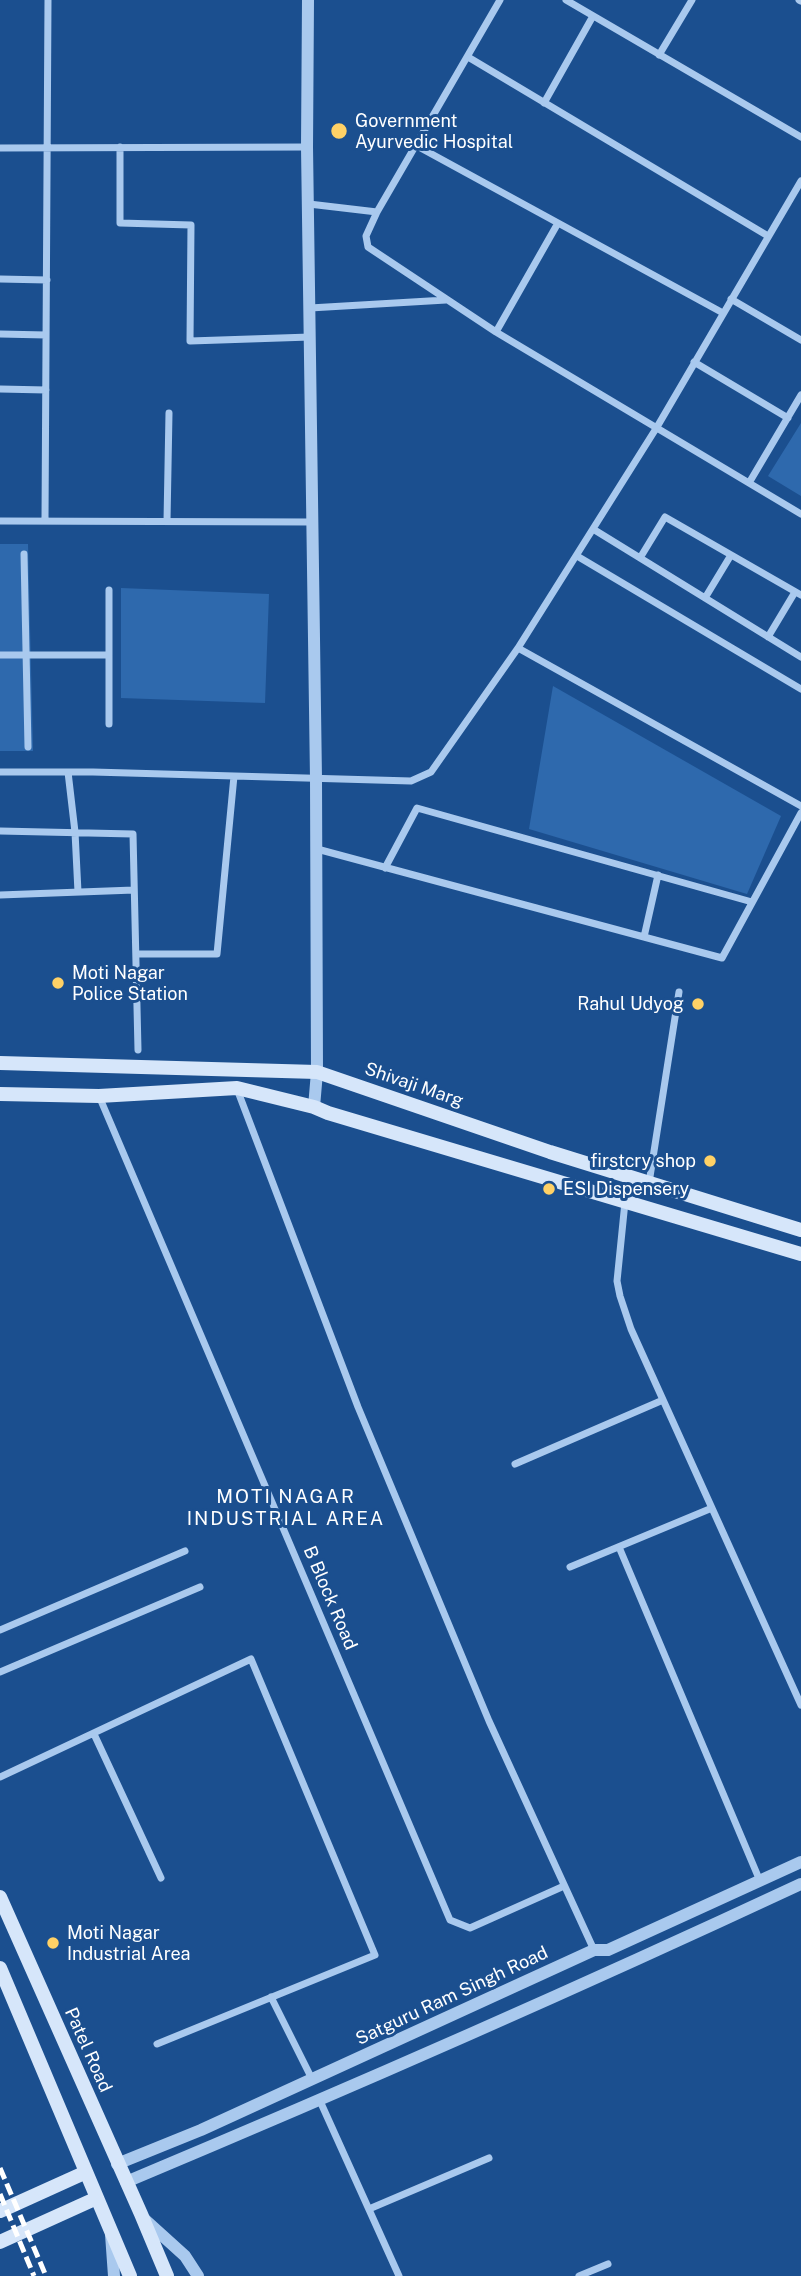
<!DOCTYPE html>
<html>
<head>
<meta charset="utf-8">
<style>
	body { margin:0 }
	canvas { display:block; background:#1b4f8f }
</style>
</head>
<body>
<canvas width="801" height="2276"></canvas>
<script>
const context = document.querySelector('canvas').getContext('2d');
context.lineJoin = 'round';
function fillPath(path, color) { context.fillStyle = color; context.fill(path, 'evenodd'); }
function strokePath(path, color, width, dash) { context.strokeStyle = color; context.lineWidth = width; context.lineCap = dash ? 'butt' : 'round'; context.setLineDash(dash || []); context.stroke(path); }
function drawText(font, color, halo, rows, align = 'center') {
  context.font = font + ' "Public Sans",sans-serif'; context.lineWidth = 6; context.setLineDash([]); context.textBaseline = 'middle'; context.strokeStyle = halo; context.fillStyle = color; for (const [text, x, y, turn = 0] of rows) {
    context.save(); context.translate(x, y); context.rotate((+turn || 0) * Math.PI / 180); context.textAlign = isNaN(turn) ? turn : align; if (halo) context.strokeText(text, 0, 0); context.fillText(text, 0, 0); context.restore();
  }
}
fillPath(new Path2D(`
	M801,423V496L768,476Z
	M0,544H28L33,751H0Z
	M121,588L269,594L265,703L121,698Z
	M553,686L781,816L747,894L529,829Z`), '#2e69ad');
strokePath(new Path2D(`
	M500,0L377,212L366,236L368,247L496,332L801,514
	M566,0L801,137
	M799,0L801,1
	M659,55L692,0
	M468,57L768,236
	M544,103L593,16
	M417,146L723,313
	M120,147V223L191,225L190,341L310,337
	M0,148L307,147
	M309,204L377,212
	M0,279L47,280
	M731,299L801,340
	M310,308L446,300
	M496,332L558,223
	M0,334L46,335
	M694,362L788,418
	M0,389L46,390
	M749,483L801,395
	M45,520L48,0
	M0,521L312,522
	M167,521L169,413
	M593,529L801,657
	M24,554L28,747
	M577,556L801,689
	M640,558L665,517L801,595
	M109,590V724
	M705,598L731,555
	M768,637L795,592
	M518,648L801,806
	M0,655H109
	M0,772H93L411,781L431,772L518,648L657,427L801,181
	M68,772L75,832L78,892
	M0,831L133,834L138,1050
	M317,849L722,958L801,813
	M385,868L417,808L752,902
	M0,895L134,890
	M644,937L658,875
	M136,954H217L234,776
	M237,1089L358,1407L489,1721L594,1950
	M99,1096L450,1920L470,1928L564,1886
	M649,1183L679,992
	M625,1202L617,1281L620,1296L631,1329L801,1705
	M515,1464L663,1400
	M619,1547L760,1881
	M570,1567L712,1508
	M0,1630L185,1551
	M0,1672L200,1587
	M94,1734L161,1878
	M0,1777L251,1659L375,1955L157,2044
	M271,1997L312,2079
	M320,2101L399,2276
	M369,2209L489,2158
	M579,2276L608,2264`), '#a9c9ee', 7);
strokePath(new Path2D(`
	M308,0L307,147L316,779L317,1072L314,1107
	M117,2164L201,2130L594,1950H608L801,1862
	M126,2182C353,2087 578,1988 801,1884
	M143,2218L185,2256L198,2276
	M111,2234L114,2276`), '#a9c9ee', 12);
strokePath(new Path2D(`
	M0,1063L317,1072L550,1152L801,1230
	M0,1094L99,1096L237,1088L314,1107L328,1113L801,1254
	M0,1897L141,2214L167,2276
	M0,1968L130,2276
	M0,2211L86,2172
	M0,2242L97,2198`), '#d6e6fa', 14);
strokePath(new Path2D(`
	M0,2168L46,2276
	M0,2194L34,2276`), '#fff', 5, [12, 5]);
for (const [x, y, r, color] of [
	[339,131,9,"#ffd166"],
	[58,983,7,"#ffd166"],
	[698,1004,7,"#ffd166"],
	[710,1161,7,"#ffd166"],
	[549,1189,7,"#ffd166"],
	[53,1943,7,"#ffd166"]
]) { const dot = new Path2D(); dot.arc(x, y, r, 0, 2 * Math.PI); context.fillStyle = color; context.fill(dot); strokePath(dot, '#1b4f8f', 2.5); }
drawText('18px', '#fff', '#1b4f8f', [
	["Government",355,121],
	["Ayurvedic Hospital",355,142],
	["Moti Nagar",72,973],
	["Police Station",72,994],
	["Rahul Udyog",684,1004,"right"],
	["firstcry shop",696,1161,"right"],
	["ESI Dispensery",563,1189],
	["Moti Nagar",67,1933],
	["Industrial Area",67,1954]
], 'left');
drawText('18px', '#fff', '#1b4f8f', [
	["Shivaji Marg",414,1085,19],
	["B Block Road",330,1598,67],
	["Satguru Ram Singh Road",452,1996,-25],
	["Patel Road",88,2050,66]
]);
context.letterSpacing = '2px';
drawText('19px', '#fff', '#1b4f8f', [
	["MOTI NAGAR",286,1497],
	["INDUSTRIAL AREA",286,1519]
]);
context.letterSpacing = '0px';
</script>
</body>
</html>
